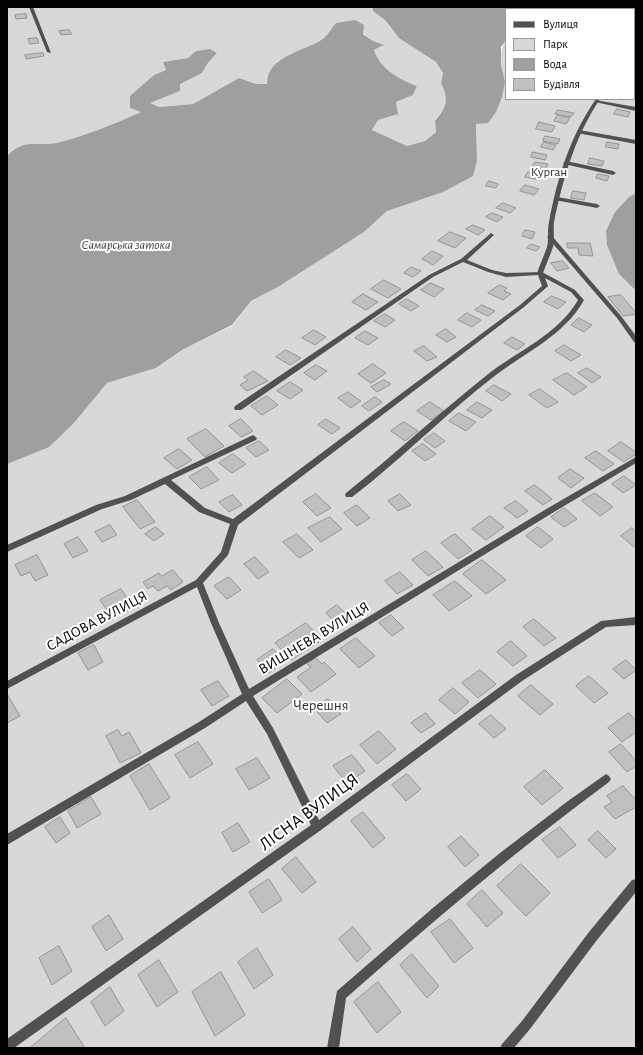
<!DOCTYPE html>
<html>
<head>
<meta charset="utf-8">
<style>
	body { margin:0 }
	#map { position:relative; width:643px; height:1055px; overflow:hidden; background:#fff; font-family:"Alegreya Sans",sans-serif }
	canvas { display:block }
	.frame { position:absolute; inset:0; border:8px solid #000; pointer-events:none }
	.legend { position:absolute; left:505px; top:8px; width:130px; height:92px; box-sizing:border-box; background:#fff; border:1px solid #999; margin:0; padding:5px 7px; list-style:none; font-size:12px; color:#000 }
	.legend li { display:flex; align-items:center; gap:8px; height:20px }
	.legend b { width:20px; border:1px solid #999 }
</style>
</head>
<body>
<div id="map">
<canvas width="643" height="1055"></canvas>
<div class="frame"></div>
<ul class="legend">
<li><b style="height:5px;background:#515151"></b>Вулиця</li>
<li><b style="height:11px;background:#d8d8d8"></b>Парк</li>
<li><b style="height:11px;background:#9f9f9f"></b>Вода</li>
<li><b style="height:11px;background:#c0c0c0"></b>Будівля</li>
</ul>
</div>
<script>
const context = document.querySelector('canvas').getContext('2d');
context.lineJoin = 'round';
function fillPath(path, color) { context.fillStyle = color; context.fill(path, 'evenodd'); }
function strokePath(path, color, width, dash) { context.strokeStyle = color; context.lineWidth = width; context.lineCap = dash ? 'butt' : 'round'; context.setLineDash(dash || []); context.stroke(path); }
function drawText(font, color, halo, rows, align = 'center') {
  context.font = font + ' "Alegreya Sans",sans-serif'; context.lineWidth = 4; context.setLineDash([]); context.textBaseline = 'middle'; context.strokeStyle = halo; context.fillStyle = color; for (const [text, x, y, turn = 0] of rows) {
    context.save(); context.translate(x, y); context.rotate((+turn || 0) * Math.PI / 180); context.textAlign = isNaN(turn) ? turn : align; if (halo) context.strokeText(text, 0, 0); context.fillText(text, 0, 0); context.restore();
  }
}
fillPath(new Path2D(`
	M7,7H373V11L385,20L392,30L436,62L443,73L441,83C449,100 447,106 435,120L436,132L425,141L407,146L372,130L378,120L397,114L396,102L413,95L417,86C399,79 380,69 374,50L383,46L373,41L363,33L336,23L326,37L306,48L278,61L268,84H256L239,78L193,104L159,107L149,103L180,91L179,84L202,73L208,63L217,53L196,51L188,58L163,62L166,70L154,75L141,112C114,124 85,136 56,143C36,147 27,137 7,156Z
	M512,7H636V193L629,197L619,274L636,291V1048H7V464L74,423L107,383L156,368L182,350L232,326L251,301L278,287L364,232L387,211L411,202L477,161L476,124L505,82C502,68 497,52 506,40V99H634V9H513Z`), '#d8d8d8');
fillPath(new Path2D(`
	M373,7H512L513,9H506V40L501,47V64L505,82L502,97L496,112L488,123L476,124L477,161L473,176L443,192L387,211L364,232L278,287L251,301L232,325L182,350L156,368L107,383L74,423L49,447L7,464V156C26,137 36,147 56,143C85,136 114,124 141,112L130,108V96L154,75L166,70L163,62L188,58L196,51L210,49L217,53L208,63L202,73L180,84V91L150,103L159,107L193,104L239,78L256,84H267C267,55 305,52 324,38C329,34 332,27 336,23L355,20L364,25L363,34L373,41L384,45L374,50C380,69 399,79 417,86L413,95L396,102L398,114L378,120L372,130L407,146L425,141L436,132L435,121C447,106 449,100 441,83L443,73L436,62L399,38L385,20L373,11Z
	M636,193V291L619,274L607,245L606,231L615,212L629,197Z`), '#9f9f9f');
const building = new Path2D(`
	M26,14L27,18L16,19L15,15Z
	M69,30L72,34L61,35L59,31Z
	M37,38L39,43L30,44L28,39Z
	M43,53L44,56L26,59L25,55Z
	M617,109L630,112L628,117L614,114Z
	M558,110L574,113L571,117L555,114Z
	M558,115L570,118L566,124L554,121Z
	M539,122L555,126L552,132L536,129Z
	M545,136L560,139L558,144L543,141Z
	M544,142L556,145L553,150L541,147Z
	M607,142L619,144L618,149L606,147Z
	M533,152L547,155L545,160L531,157Z
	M590,158L604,161L602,166L588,164Z
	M535,162L548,164L545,170L532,167Z
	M528,172L543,175L540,180L525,177Z
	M598,174L609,176L607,181L596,178Z
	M489,181L498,184L496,188L486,186Z
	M525,185L539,189L534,195L520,191Z
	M573,191L586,193L584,200L571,198Z
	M503,203L516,208L510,213L496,208Z
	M492,213L503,217L497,222L486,217Z
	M473,225L485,230L478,235L466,229Z
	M525,230L535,232L532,239L522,236Z
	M450,232L466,238L455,248L438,241Z
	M567,243H590L593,256L579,255L578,248H568Z
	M531,244L540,247L536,251L527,248Z
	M432,251L443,256L433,265L422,259Z
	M563,261L569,268L557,271L551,263Z
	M411,267L421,271L413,277L404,273Z
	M384,280L401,289L388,298L371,289Z
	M431,283L444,289L434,297L421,290Z
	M500,285L507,288L504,291L511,294L503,300L488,293Z
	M363,294L378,302L366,310L352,302Z
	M621,295L636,313V314L623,316L608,297Z
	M552,296L566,302L558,309L544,302Z
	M407,299L419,306L411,311L399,304Z
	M482,305L495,311L488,316L475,310Z
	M467,313L481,320L472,327L458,320Z
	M385,314L395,320L385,327L374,321Z
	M579,318L592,325L584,332L571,325Z
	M446,329L456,337L447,342L436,335Z
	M314,330L326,337L315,345L302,338Z
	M365,331L378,338L368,345L355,338Z
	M512,337L525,344L517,350L504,343Z
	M564,345L581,355L571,361L555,351Z
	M424,346L437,357L427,361L414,351Z
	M286,350L301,358L290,365L276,357Z
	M373,364L386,373L371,383L358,374Z
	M316,365L327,371L315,380L304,373Z
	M587,368L601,377L592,383L578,373Z
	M254,371L268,381L247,391L240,385L248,380L244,377Z
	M567,373L587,387L574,395L553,380Z
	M384,380L391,384L377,392L371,387Z
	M290,382L303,390L290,399L277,391Z
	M494,385L511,394L502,401L486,391Z
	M540,389L558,402L547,408L529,395Z
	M348,392L361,401L351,408L338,398Z
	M267,396L278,405L262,415L251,406Z
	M375,397L382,402L369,411L362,406Z
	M430,402L444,411L431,420L417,411Z
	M477,402L492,410L482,418L467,410Z
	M459,413L476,422L466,431L449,421Z
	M241,419L253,431L241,437L229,426Z
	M326,419L340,428L332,434L318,425Z
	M404,422L418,431L405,441L391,431Z
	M206,429L224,446L205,457L187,439Z
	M434,433L445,441L435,448L424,440Z
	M259,441L269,450L256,457L246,448Z
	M621,442L636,452V454L624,462L608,451Z
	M423,444L436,454L425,461L412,451Z
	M179,449L192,460L177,469L164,458Z
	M596,451L614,464L603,471L585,458Z
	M233,454L246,464L232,473L219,463Z
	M207,467L219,480L201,489L189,477Z
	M570,469L584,478L571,488L558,478Z
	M624,476L636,485L623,493L612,484Z
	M535,485L552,499L543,505L525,491Z
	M595,493L613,507L600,516L582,501Z
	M316,494L331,508L317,516L303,502Z
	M400,494L411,505L398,511L388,501Z
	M233,495L242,505L229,512L219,502Z
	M137,500L155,522L140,529L123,507Z
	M516,501L528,511L517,518L504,508Z
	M357,505L370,518L357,526L344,513Z
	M564,508L577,519L564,527L551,517Z
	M490,516L504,527L486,540L472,529Z
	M330,517L342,529L321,542L308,528Z
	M110,525L117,535L102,542L95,532Z
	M156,527L164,534L154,541L145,534Z
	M538,527L553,539L541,548L526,536Z
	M632,528L636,532V545L634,547L621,536Z
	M297,534L313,550L299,558L283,542Z
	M455,534L472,550L458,559L441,543Z
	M78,537L88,551L73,558L64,544Z
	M426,551L443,567L428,576L412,560Z
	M37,555L48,575L35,581L30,572L21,576L15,565Z
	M255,557L269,572L258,579L244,564Z
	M482,560L506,580L486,594L463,574Z
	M173,570L183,582L171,590L167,586L158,591L153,586L148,589L143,582L159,573L161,576Z
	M400,572L413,585L397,594L385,581Z
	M229,577L241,590L227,599L214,586Z
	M455,581L472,596L449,611L433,595Z
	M121,589L134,608L113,618L100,600Z
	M337,605L352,620L340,628L326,613Z
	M391,615L404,628L392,636L379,623Z
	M534,619L556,638L544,646L523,627Z
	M306,623L322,640L291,660L275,643Z
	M356,638L375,656L359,668L340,649Z
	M511,641L527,656L513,666L497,652Z
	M94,645L103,662L88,670L78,653Z
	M273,649L285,661L269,673L257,660Z
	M316,658L322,664L324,662L336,674L311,692L297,677L311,667L307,664Z
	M626,660L636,670L624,679L613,669Z
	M480,670L496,684L478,698L462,683Z
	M589,676L608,693L594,703L576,686Z
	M287,679L302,694L277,713L262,698Z
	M218,681L229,696L212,706L201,690Z
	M531,685L553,704L540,715L518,696Z
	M453,688L469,702L455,714L439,700Z
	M7,694L20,716L7,723Z
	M328,699L341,714L327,723L314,708Z
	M426,713L435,724L421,733L411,723Z
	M629,713L636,721V732L622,742L608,728Z
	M491,715L506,729L494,738L479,724Z
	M118,730L122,736L129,732L141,753L120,763L106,736Z
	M379,731L396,749L377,764L360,745Z
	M198,742L213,764L190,778L175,755Z
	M621,744L636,761V766L627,772L609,752Z
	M352,755L365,771L347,783L333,766Z
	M257,758L270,778L249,790L236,769Z
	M149,764L170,798L150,810L130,776Z
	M545,770L563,788L542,805L524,787Z
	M407,774L421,789L406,801L392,785Z
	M623,786L636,800V807L615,819L604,807L612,802L607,796Z
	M91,797L101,814L77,828L68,811Z
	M363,812L385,838L373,848L351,821Z
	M60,817L70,833L56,843L45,827Z
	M238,823L250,842L233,852L222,833Z
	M560,827L576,845L558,858L542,840Z
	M598,831L616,849L606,858L588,840Z
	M461,836L479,855L465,867L448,847Z
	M296,857L316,882L302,893L282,869Z
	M521,864L550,893L526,916L497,886Z
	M269,879L282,900L262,913L249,892Z
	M482,890L503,913L487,927L467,904Z
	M109,915L123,939L106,951L92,927Z
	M450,919L473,948L454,963L431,932Z
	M353,927L371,949L357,962L339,939Z
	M59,946L72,971L52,985L39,958Z
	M257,948L273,975L254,989L238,962Z
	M412,954L439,986L427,998L400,965Z
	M159,960L178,992L157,1007L138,975Z
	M221,972L245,1015L215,1036L192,992Z
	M378,982L401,1012L377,1033L354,1002Z
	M110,987L124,1011L105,1026L91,1002Z
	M66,1018L85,1048H30Z`);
fillPath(building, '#c0c0c0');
strokePath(building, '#959595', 1);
fillPath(new Path2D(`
	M29,7H33L51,53L47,52Z
	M634,19H636V22H634Z
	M634,46H636V48H634Z
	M634,75H636V77H634Z
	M595,100L636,107V111L595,102Z
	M579,130L636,140V144L577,133V131Z
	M566,161L613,171L616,173L613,175L564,164L563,163Z
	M557,197L597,204L600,206L597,208L555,200L554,199Z
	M491,233L494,235L493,236L467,260L492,270L506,273L542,272L575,290L583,299L584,300C564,336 524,353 492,378C450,411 411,449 370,483L352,497H346L345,495L346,493C394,455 439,413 487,375C517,351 558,335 578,300L571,292L545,278L548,286L547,287L524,307L238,525L228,555L203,583L219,623L249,689L548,508L636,457V463L554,512L253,696L273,728L319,820L516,675L601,621L636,617V625L606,627L522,681L321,830L14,1048H7V1039L311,825L267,734L246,701L205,728L7,845V834L199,722L242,694L211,623L197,587L7,689V681L196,580L221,552L230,524L199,512L165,484L131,500L102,509L7,552V545L96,505L125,496L253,435L257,438L256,440L171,480L205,508L233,519L520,305L542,286L538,275L506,277L488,272L463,262L433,277L241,410H235L234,408L235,406L429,275L461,259Z
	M550,235L552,236L621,316L636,336V343L634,342L617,318L548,238L547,237Z
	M606,774L609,776L611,779L609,782C518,849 431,923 346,998L339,1048H327L337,991L434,907L500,853L568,801Z
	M636,879V892L597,940L530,1029L514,1048H500L502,1044L522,1021L589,932L632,880Z`), '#515151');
fillPath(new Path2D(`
	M592,7H597L599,9H594Z
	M596,99H600C575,136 563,179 554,222C553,230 555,239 553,247C550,256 546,264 543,273L540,275L538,274L537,273C540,264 544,256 547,247C549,239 547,230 549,222C557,179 570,136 596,99Z`), '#515151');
drawText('13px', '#2f2f2f', '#fff', [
	["Курган",549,172]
]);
drawText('italic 13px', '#404040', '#fff', [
	["Самарська затока",126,245]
]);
drawText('15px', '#000', '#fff', [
	["САДОВА ВУЛИЦЯ",97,621,-28],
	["ВИШНЕВА ВУЛИЦЯ",314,638,-31]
]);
drawText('15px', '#2f2f2f', '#fff', [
	["Черешня",321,705]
]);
drawText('18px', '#000', '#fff', [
	["ЛІСНА ВУЛИЦЯ",309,812,-36]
]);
</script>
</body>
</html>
